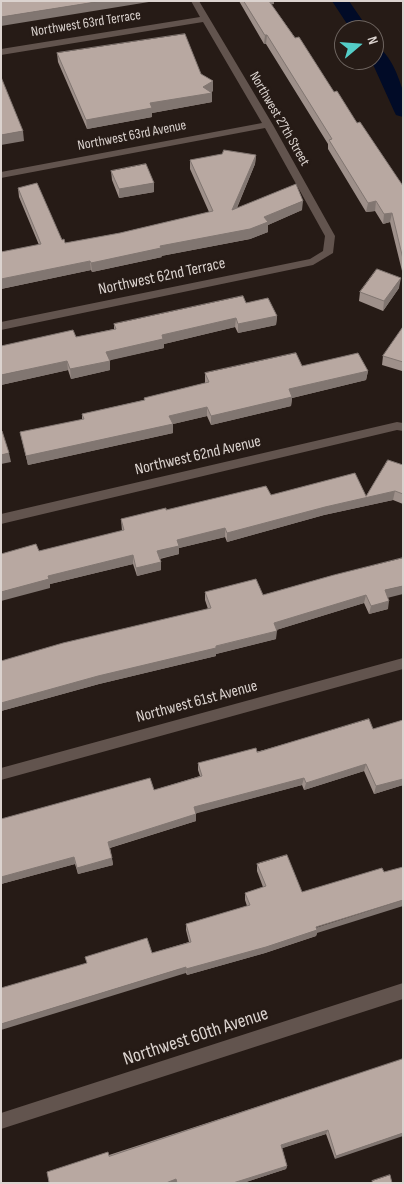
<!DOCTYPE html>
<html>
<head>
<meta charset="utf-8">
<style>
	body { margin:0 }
	#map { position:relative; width:404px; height:1184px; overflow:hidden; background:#261b16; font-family:"Sofia Sans Condensed",sans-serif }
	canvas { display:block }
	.frame { position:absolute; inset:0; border:2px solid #dbd3cf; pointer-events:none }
	.north { position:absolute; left:334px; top:20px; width:50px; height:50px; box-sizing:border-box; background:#261b16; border:1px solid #6e6560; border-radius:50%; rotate:72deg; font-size:14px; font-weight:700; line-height:20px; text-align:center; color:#dbd3cf }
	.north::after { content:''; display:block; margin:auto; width:18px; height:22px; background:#54cdc7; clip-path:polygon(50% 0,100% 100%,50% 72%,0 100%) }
</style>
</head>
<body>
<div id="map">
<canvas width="404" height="1184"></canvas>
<div class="frame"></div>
<div class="north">N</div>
</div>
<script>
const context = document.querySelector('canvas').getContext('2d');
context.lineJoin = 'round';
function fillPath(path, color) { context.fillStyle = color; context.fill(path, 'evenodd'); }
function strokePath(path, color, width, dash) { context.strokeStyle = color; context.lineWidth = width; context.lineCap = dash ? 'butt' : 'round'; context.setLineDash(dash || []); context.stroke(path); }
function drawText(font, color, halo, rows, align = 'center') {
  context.font = font + ' "Sofia Sans Condensed",sans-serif'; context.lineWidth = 5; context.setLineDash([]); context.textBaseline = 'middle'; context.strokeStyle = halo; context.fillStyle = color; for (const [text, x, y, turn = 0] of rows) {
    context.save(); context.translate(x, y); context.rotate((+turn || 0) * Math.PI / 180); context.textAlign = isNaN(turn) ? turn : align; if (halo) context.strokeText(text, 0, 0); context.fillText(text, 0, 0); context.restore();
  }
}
fillPath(new Path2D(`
	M332,1H349L369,30H351Z
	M374,46C388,49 398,75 402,88C404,96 403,108 403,117L396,115L394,111L371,60H374Z`), '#010b27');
fillPath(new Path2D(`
	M191,1H199L273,125L335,236L333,253L313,265L1,330V322L310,259L323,251L325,236L265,128L1,178V172L262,123L203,22L1,55V49L200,17Z
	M397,422L403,423V431L397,430L1,524V514Z
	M403,658V669L1,780V768Z
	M403,983V999L1,1129V1113Z`), '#62544e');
fillPath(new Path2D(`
	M239,1H274V4H271L334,92L357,123L403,186V275L390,222L383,224L375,211L366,212L328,149V144L266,44H264Z
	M57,53L201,74L213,81V91L211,92L212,102L152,113V117L87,129L58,62Z
	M256,155L255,164L237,208L302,210L268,225V232L250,239L161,256L162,257L92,272L91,270L1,289V252L39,245L19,197L18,188L65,243L120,233L209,212L190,169V160Z
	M111,171L154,192L119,198L112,180Z
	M399,288L383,311L359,301L360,292Z
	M246,303L277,316L276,325L238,333L235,327L164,344V348L109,360L110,370L71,379L68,370L1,385L76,337L114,329V324Z
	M403,327V369L402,371L382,365L383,356Z
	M302,366L368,371L366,380L292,398L291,406L211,425L207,416L173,424V433L28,465L20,432L82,420V414L144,400V398L205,383V373Z
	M403,465V504L393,500L324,515L227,542L225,537L179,548V554L160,559L161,562V570L137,576L133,564L50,584V588L39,551L122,531L121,519L166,510L271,495L366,496Z
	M334,575L388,598V609L369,614L364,603L276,630V639L216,654V656L99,684L1,711V661L208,609L205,600V592L263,595Z
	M403,720V785L374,794L364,771L304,790L302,785L196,813V821L110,848L113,865L78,874L75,864L1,884V819L154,790L200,776L198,770V763L373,729Z
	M257,864L317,933L316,936L265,953L187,975L186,973L152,953L189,942L186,930V924L247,906L245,900V893L263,887L257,871Z
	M403,1059L335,1159L326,1134L282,1148L287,1166L286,1169L243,1183H47L109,1155Z`), '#9e908a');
fillPath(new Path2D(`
	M102,1H155L1,26V17Z
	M266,1H274V4L265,6Z
	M265,35H267L266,44H264Z
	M213,81V91L208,94L212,93V102L152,113V117L87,129L86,120L150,103L203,87Z
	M23,131L24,141L1,145V135Z
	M256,155L255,164L232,219V210Z
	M154,183V192L119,198V189Z
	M303,201L302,210L268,225V232L250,239L161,256L162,257L92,272L91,263L160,246L264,217Z
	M376,201L375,211L366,212L368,203Z
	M392,213L390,222L383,224L384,214Z
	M90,261L91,270L1,289V279Z
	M401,278L399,288L383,311L384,301Z
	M277,316L276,325L238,333V324Z
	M236,318L235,327L164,344V348L107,361L106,352L162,335Z
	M67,361L68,370L1,385V375Z
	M110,361V370L71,379L70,369Z
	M368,371L366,380L292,398L291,406L211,425V416L289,389Z
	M207,407V416L173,424V433L28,465L26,456L169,416Z
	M9,453L11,462L1,464V455Z
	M395,491L393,500L324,515L227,542V533L325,507Z
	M225,528V537L179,548V554L157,559V551L177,540Z
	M133,555V564L50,584V588L1,601V592L48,576Z
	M161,562V570L137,576L136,568Z
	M403,586V594L383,599L385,590Z
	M366,595L364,603L273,631L274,623Z
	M389,601L388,609L369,614L371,606Z
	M277,631L276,639L216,654V656L99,684L1,711V703L98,676Z
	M366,764L364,771L304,790L306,783Z
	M304,778L302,785L194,814V807Z
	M403,779V785L374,794L376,786Z
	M196,814V821L109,848L108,842Z
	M74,857L75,864L1,884V877Z
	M112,858L113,865L78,874L77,868Z
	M403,900V906L317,933L316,936L265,953L187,975L186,969Z
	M186,967V973L1,1030V1024Z
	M328,1130L326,1134L280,1149L281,1145Z
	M403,1133V1136L335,1159L336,1156Z
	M287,1166L286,1169L243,1183H233Z
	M176,1179V1183H166Z`), '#817671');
const building = new Path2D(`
	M1,1H102L1,17Z
	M244,1H269L295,38L299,37L334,92L337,91L357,123L360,122L403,186V259L392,213L384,214L376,201L368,203L329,140L332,139L267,35H265Z
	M185,34L201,74L213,81L203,87L212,93L150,103L152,108L86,120L57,53Z
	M1,77L23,131L1,135Z
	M224,150L256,155L232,210L296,184L303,201L264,217L268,222L250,229L160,246L161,248L91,263L90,261L1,279V252L41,244L18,188L37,183L62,240L64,239L65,243L120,233L213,211L190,160L222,154Z
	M146,164L154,183L119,189L111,171Z
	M377,269L401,278L384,301L360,292Z
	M243,296L246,303L268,298L277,316L238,324L236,318L162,335L163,339L106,352L110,361L70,369L67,361L1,375V346L73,330L76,337L116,329L114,324Z
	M403,327V362L383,356Z
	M296,353L302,366L358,353L368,371L289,389L292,397L211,416L207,407L169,416L173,424L26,456L20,432L84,419L82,414L145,400L144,398L209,382L205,373Z
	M1,431H2L9,453L1,455Z
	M388,460L403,465V494L395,491L325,507L227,533L225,528L177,540L179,546L157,551L161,562L136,568L133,555L48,576L49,579L1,592V554L36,544L39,551L124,530L121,519L166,508V510L266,486L271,495L355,473L366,496Z
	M403,558V586L385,590L389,601L371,606L366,595L274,623L277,631L216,646V648L98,676L1,703V661L63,643L211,608L205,592L256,579L263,595L334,575Z
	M369,719L373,729L403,720V779L376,786L366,764L306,783L304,778L194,807L196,814L108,842L112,858L77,868L74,857L1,877V819L150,778L154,790L202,776L198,763L256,748L257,752Z
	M287,855L302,892L382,868L384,872L403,867V900L316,927L317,930L266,947L186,969V967L1,1024V988L87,963L85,957L147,938L152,953L191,942L186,924L250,905L245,893L266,886L257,864Z
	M403,1059V1133L336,1156L328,1130L281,1145L287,1166L233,1183H177L176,1179L166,1183H47L49,1182L47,1172L108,1152L109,1156Z
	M390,1175L392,1183H373L372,1181Z`);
fillPath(building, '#b8a8a1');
strokePath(building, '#817671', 1);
drawText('14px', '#dbd3cf', '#261b16', [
	["Northwest 63rd Terrace",86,24,-9],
	["Northwest 27th Street",279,119,60],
	["Northwest 63rd Avenue",132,136,-11]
]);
drawText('16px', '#dbd3cf', '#261b16', [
	["Northwest 62nd Terrace",162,277,-12],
	["Northwest 62nd Avenue",198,456,-13],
	["Northwest 61st Avenue",197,702,-15]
]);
drawText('19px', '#dbd3cf', '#261b16', [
	["Northwest 60th Avenue",196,1037,-18]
]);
</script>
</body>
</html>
